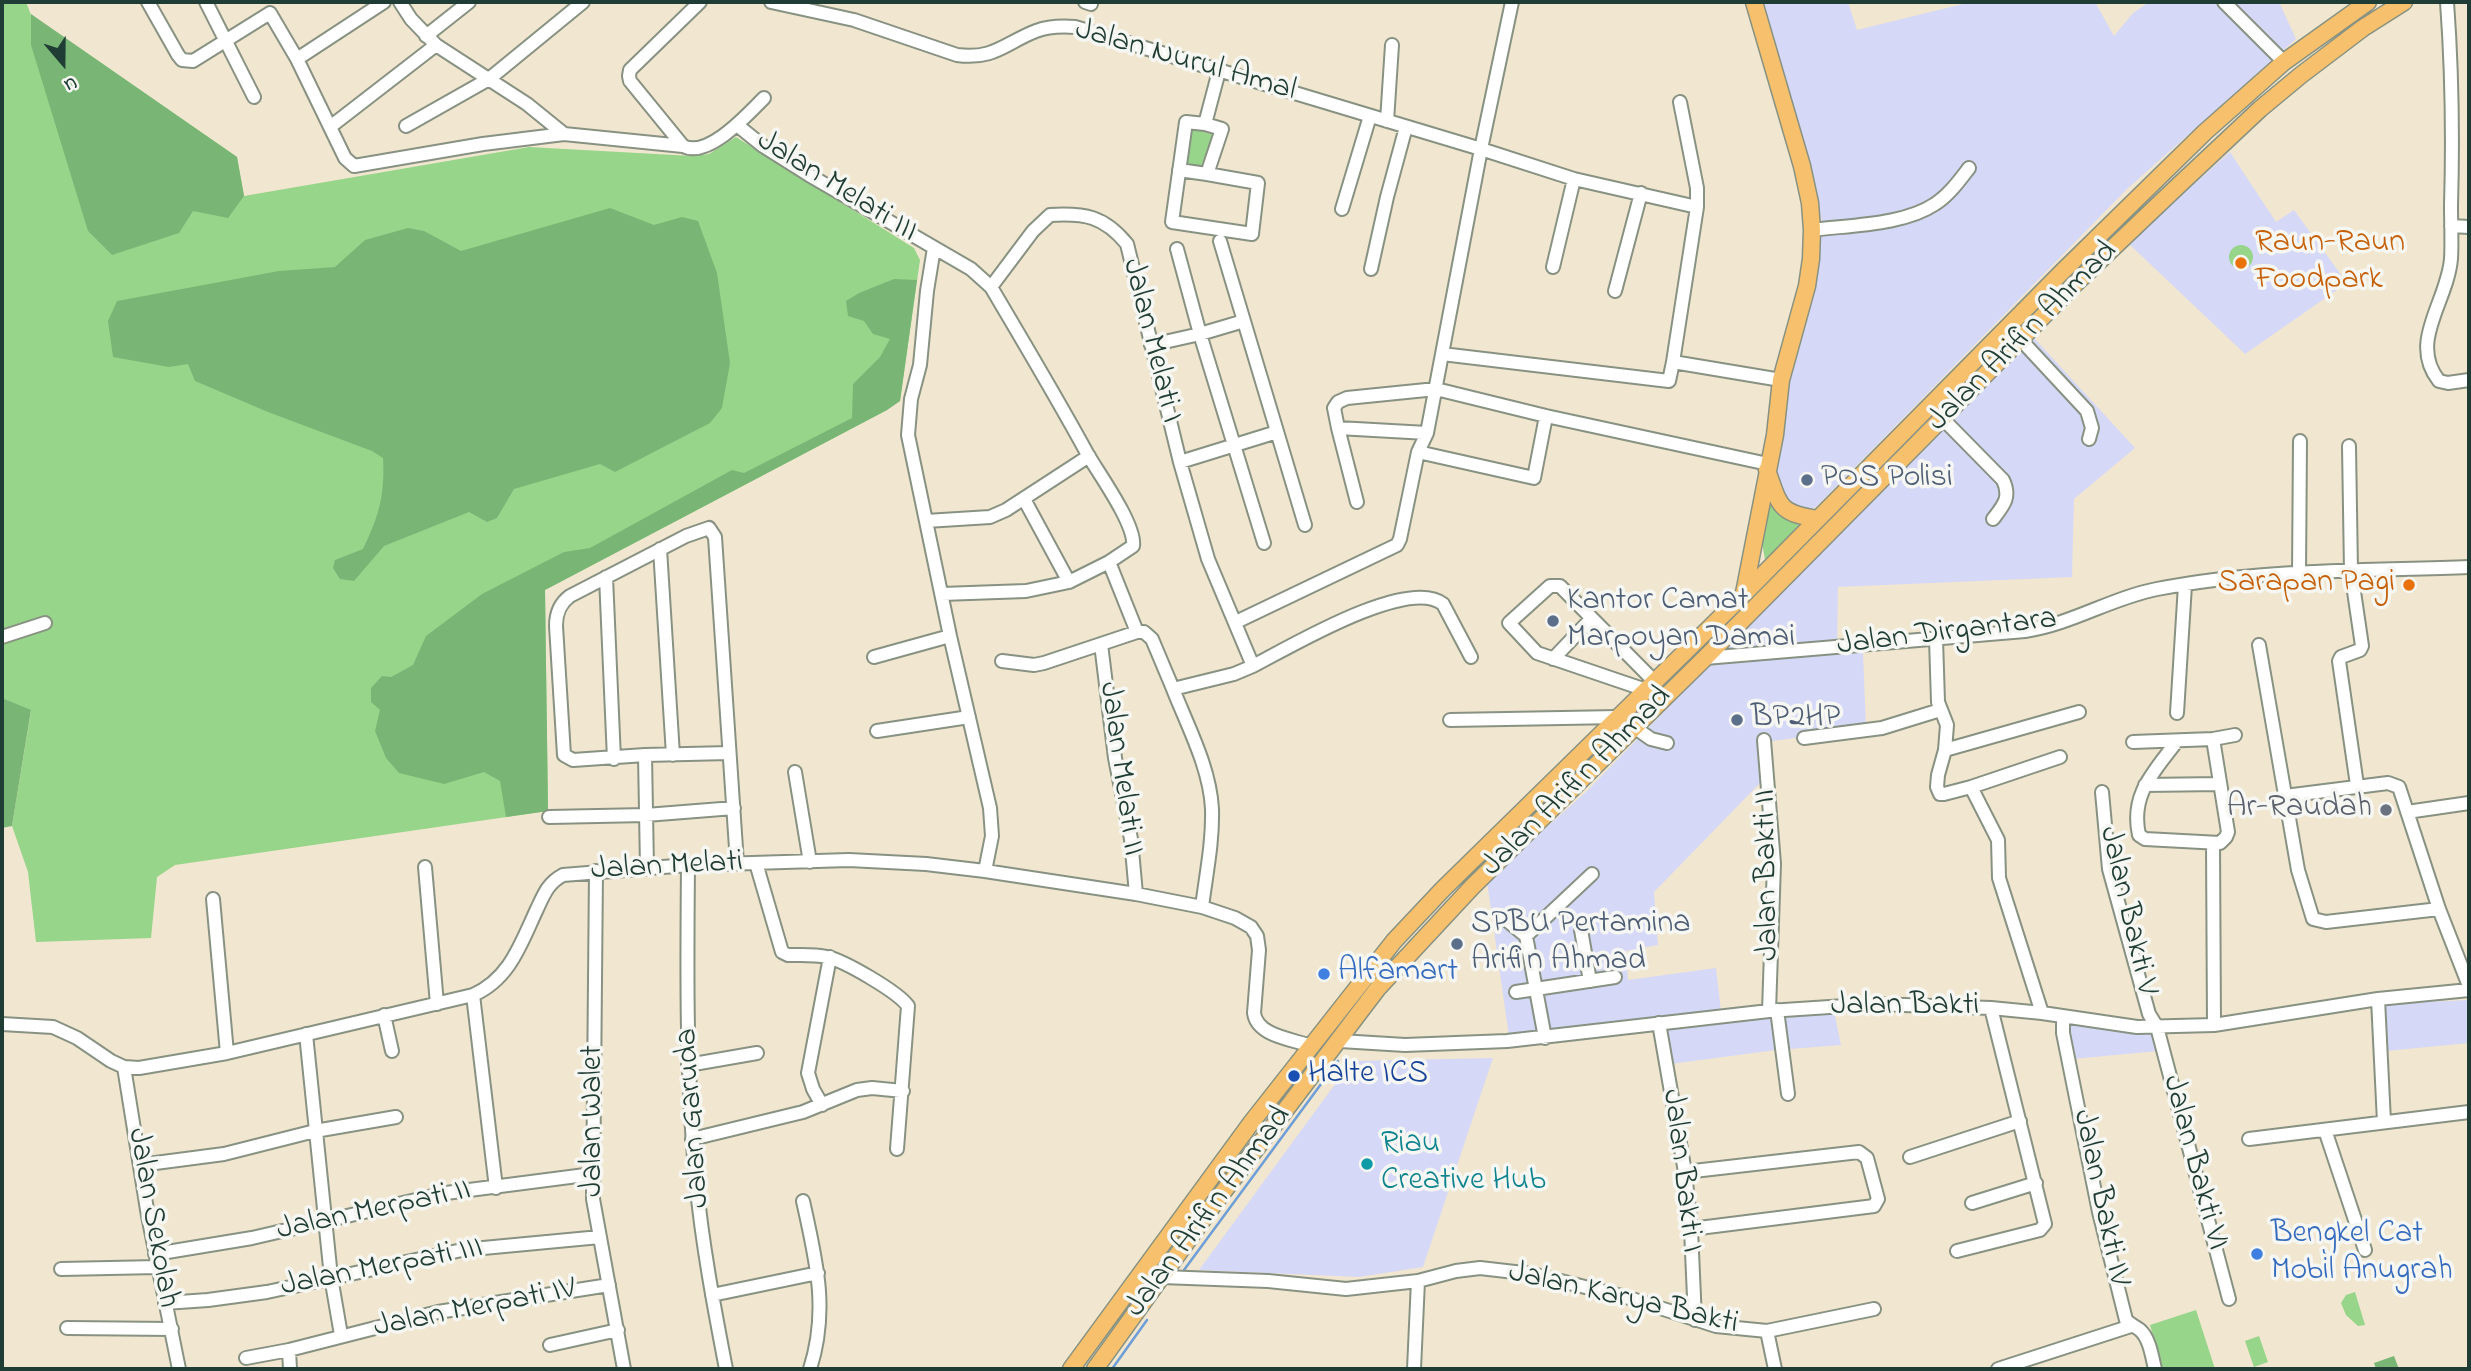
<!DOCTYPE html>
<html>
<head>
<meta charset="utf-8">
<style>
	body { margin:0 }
	#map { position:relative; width:2471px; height:1371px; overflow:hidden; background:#f1e6cf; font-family:"Indie Flower",sans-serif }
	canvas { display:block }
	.frame { position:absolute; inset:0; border:4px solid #1f3d34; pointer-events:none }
	.north { position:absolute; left:28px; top:28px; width:70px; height:70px; -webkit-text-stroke:5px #f6f6f2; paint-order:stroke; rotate:160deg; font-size:19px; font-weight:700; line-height:28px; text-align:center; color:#1f3d34 }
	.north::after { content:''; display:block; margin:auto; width:24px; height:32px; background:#1f3d34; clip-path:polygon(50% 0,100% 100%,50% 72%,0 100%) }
</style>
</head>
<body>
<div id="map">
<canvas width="2471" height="1371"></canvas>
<div class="frame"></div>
<div class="north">U</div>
</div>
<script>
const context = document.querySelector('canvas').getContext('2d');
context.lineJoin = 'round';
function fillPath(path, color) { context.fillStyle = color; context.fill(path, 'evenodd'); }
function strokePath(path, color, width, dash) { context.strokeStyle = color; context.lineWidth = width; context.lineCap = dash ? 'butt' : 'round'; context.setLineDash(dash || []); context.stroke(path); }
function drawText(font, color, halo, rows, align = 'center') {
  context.font = font + ' "Indie Flower",sans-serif'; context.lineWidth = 7; context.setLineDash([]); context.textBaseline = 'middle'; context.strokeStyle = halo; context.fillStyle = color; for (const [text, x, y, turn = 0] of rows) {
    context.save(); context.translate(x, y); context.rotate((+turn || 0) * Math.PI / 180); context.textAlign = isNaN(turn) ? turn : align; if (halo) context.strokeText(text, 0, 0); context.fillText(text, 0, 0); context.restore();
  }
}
fillPath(new Path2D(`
	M1761,2H1848L1857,30L1971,2H2095L2114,36L2133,13L2149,2H2279L2296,39L2127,189L1817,506L1798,517L1768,477L1789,385L1809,314L1822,221L1781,66Z
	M2230,152L2276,222L2294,210L2347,283L2245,354L2128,243Z
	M2034,338L2135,448L2074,499L2072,577L1838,587L1837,653L1863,652L1866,728L1759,743L1763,780L1654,892L1658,945L1626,951L1628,980L1716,968L1721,1011L1509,1037L1487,881L1587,791L1816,555Z
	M2469,1000V1043L2386,1051L2383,1004Z
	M1834,1011L1841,1045L1776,1050L1663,1065L1666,1028Z
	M2067,1022L2154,1031L2158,1051L2073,1059Z
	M1493,1058L1423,1267L1359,1277L1199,1270L1352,1061Z`), '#d6d8f8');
fillPath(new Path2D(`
	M2,2H26L31,15L237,157L244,196L529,147L692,156L709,154L736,137L914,248L920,260L900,401L887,410L545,590L548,811L175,865L157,877L151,938L36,942L28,872L12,826L31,711L2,698Z
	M1191,128L1213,135L1200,169L1186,166Z
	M2229 257a12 12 0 1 1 24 0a12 12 0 1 1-24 0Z
	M1769,501L1802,528L1766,565L1761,537Z
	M2355,1292L2365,1325L2358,1326L2346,1315L2341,1303L2346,1295Z
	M2196,1310L2215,1369H2163L2150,1325Z
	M2259,1336L2268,1362L2254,1367L2245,1341Z`), '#97d58a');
fillPath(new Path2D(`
	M31,14L237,157L244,196L228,218L193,211L179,233L112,255L88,231L31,45Z
	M610,208L654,225L682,217L698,221L717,273L730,363L722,408L710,423L615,472L600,464L514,489L497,518L487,522L469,512L384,546L354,581L340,579L333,568L335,560L363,549C379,516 385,495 383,458L372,451L268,412L195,381L188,364L169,367L113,357L108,321L117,301L279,271L335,267L365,240L408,228L424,231L461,251Z
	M894,279L917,280L900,401L887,410L545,590L548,811L506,817L500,781L484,772L444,784L399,773L386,758L375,731L380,710L371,702V688L382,676L391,677L413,665L426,636L482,594L564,552L590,548L732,470L744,473L852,418L853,384L880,357L890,339L873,334L864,321L848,316L846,301L859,293Z
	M2,698L31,710L12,826L2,828Z
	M2394,1356L2399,1369H2376L2374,1363Z`), '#79b676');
strokePath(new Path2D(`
	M1184,1270L1338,1061
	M1112,1369L1147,1320`), '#6d9ed7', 2.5);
const minor = new Path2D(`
	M148,2L178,55L182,60L193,61L270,13L297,59L384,2
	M206,2L254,97
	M400,2L411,19L436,45L527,104L564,134L683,146
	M700,2L630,70L629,76L630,81L683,146C708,159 748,114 764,98
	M771,2L854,20L957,55C994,60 1005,43 1036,31C1049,26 1061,26 1075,27L1481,149L1574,179L1697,207L1673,362L1781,380
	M1085,2L1091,4V2
	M2224,2L2284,62
	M2447,2C2452,70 2453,137 2451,206C2451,223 2452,242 2451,259C2447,303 2408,342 2439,381L2448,383L2469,380
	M426,36L469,2
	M297,59L345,158L354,166L483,144L564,134
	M1680,102L1697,188V207
	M1387,121L1392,45
	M1205,124L1186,122L1172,222L1252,234L1258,183L1207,174L1222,129L1205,124L1219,71
	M737,125L763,146L809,175L971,269L991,287
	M406,126L489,79L583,2
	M330,127L436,45
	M1179,170L1207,174
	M1342,209L1370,116
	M2451,226L2469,227
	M1812,230C1850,225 1904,225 1935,204C1949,195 1959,181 1969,168
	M1220,241L1305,525
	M934,248L927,291L920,365L911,399L908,435L950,636L990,808L992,836L985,871
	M1177,249L1200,334L1264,543
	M1553,267L1574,179
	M1371,269L1387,197L1406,127
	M1615,291L1641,193
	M2021,340L2087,411L2092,428L2089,439
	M1151,345L1200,334L1244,321
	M1442,354L1669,381L1673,362
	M1943,419L2003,480C2011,497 2004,505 1993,519
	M1338,428L1357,502
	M1427,433L1338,428L1334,408L1338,402L1347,398L1436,389L1546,416L1768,464
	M2349,446L2351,571L2362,646L2360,650L2341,657L2339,661L2357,785
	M1418,452L1534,478L1546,416
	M1180,462L1277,432
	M1024,499L1069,582
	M926,521L990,517L1006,510L1089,456
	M660,549L673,755
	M1109,562L1137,632
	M2299,574L2300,441
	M606,577L614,759
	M942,594L1026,591L1069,582L1109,562L1133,546C1136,525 1099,474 1088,455C1057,398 1024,343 991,287L1033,231L1050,215C1085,213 1104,216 1127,244L1180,462L1208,559L1253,666L1234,674L1173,689C1188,727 1210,768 1212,809C1213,842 1206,875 1202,907
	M1236,622L1397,545L1400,539L1418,452L1427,433L1481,149L1512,2
	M2,637L45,623
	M1936,639L1938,702L1947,725L1945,750L1938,775L1937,787L1940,794H1944L1971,787L1998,840L1999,878L2042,1013
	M1101,644L1115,758L1131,839L1136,894
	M2259,645L2298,870L2313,919L2326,922L2439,909
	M874,657L950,636
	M1705,658L2025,631C2072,624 2111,598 2157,589C2259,569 2365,571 2469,567
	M1553,659L1592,618
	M1002,661L1034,665L1044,663L1137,632H1144L1152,639L1173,689
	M1253,666C1288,648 1408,576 1443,604L1471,657
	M1646,690L1537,653L1509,623L1550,586H1560L1655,682
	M2177,713L2185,585
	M1450,720L1618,717
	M1634,727L1651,739L1667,743
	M877,731L969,717
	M1804,738L1882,728L1937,711L1939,706
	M1764,740L1774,864L1769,1011
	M2177,741C2154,772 2130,794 2139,835L2145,839L2220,843L2226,837L2228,832L2213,739
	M2133,742L2213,739L2235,735
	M1945,750L2079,712
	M645,755L573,760L564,755L556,626C556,614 559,604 570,596L686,536L709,528L715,537L737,863
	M795,772L810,862
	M2145,785L2219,784
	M1971,787L2060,757
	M2102,792L2109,869L2149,1014L2157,1027L2229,1299
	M2285,796L2388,783L2399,787L2439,909L2469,986
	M2407,812L2469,803
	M549,817L646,815L734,808
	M2213,843L2214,1025
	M756,863L782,952L788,955C801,955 814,954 827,957C845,961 898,992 908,1006L897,1149
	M688,865C687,970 686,1075 696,1180C702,1243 714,1307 726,1369
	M425,867L437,1004
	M647,868L645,755L729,753
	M596,871L593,1199L624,1369
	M213,899L227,1053
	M1503,917L1526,936
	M1581,930L1590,981
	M1516,992L1615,977
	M473,995L496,1188
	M2378,999L2384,1122
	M1777,1010L1788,1094
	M384,1015L392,1051
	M2063,1016V1033L2099,1212L2126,1320C2131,1325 2135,1326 2140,1330C2150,1339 2152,1357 2155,1369
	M1659,1023L1685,1172L1691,1229L1695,1320
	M2,1024L53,1027L77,1038L111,1061L124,1067L139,1068L227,1053L473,995C510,979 521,943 537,909C544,894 548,883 563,875L688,865L849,860L926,864L985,871L1136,894L1202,907L1235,918L1251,927L1257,936L1259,950L1254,1013C1257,1036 1292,1039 1311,1046
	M306,1034L331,1277L341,1335
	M1545,1038L1526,936L1592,874
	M1340,1041L1405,1045L1507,1041L1769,1011L1875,1004L1991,1008L2042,1013L2137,1027L2214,1025L2378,999L2469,990
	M688,1065L757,1053
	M124,1067L148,1216L179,1369
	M822,1105L813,1089L808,1073L830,957
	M2325,1130L2365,1250
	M692,1139L803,1112L857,1090L872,1088L903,1091
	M2249,1139L2469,1112
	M1910,1157L2020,1121
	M140,1165L224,1154L315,1131L396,1117
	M1685,1172L1859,1152L1867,1158L1878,1199L1874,1206L1691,1229
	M803,1201C816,1260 829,1310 810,1369
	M1972,1203L2036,1183
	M1957,1251L2040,1230L2045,1224L1991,1008
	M155,1254L252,1238L446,1193L593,1174
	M61,1269L158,1267
	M1162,1277L1268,1281L1346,1289L1418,1281L1456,1271L1480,1268L1532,1274L1626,1297L1716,1326L1767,1331L1874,1309
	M712,1295L818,1273
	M165,1303L208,1300L267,1292L462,1250L600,1237
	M67,1328L172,1329
	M1767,1331L1775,1369
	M550,1345L618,1330
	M289,1350L290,1369
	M246,1358L289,1350L438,1312L609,1285
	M1414,1369L1418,1281
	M1998,1369L2131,1326`);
const major = new Path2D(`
	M1767,470C1780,506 1778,513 1818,519
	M1744,593L1775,435L1781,380L1807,286L1811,259L1812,230L1810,203L1802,166L1754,2
	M1071,1369L1251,1123L1394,941L1443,889L1735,603L2063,271L2205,132L2284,62L2368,2
	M1095,1369L1214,1204L1378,988L1472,887L1705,658L2076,283L2179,185L2260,109L2301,75L2363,28L2404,2`);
strokePath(minor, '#889282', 16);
strokePath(major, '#889282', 19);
strokePath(minor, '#fff', 12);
strokePath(major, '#f7c06c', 16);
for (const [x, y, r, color] of [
	[2241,263,7,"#e8710a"],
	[1807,480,7,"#5c6f8a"],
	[2409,585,7,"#e8710a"],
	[1553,621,7,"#5c6f8a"],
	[1737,720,7,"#5c6f8a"],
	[2386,810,7,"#6b7280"],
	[1457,944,7,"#5c6f8a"],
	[1324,974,7,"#3f7fe0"],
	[1294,1076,7,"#1a4fb4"],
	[1367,1164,7,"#0f9aa8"],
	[2257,1254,7,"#3f7fe0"]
]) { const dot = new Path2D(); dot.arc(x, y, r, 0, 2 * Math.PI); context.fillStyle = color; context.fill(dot); strokePath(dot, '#f6f6f2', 2.5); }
drawText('32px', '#1f3d34', '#f6f6f2', [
	["Jalan Nurul Amal",1185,62,16],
	["Jalan Melati III",836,188,32],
	["Jalan Arifin Ahmad",2024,338,-45],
	["Jalan Melati I",1150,341,76],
	["Jalan Dirgantara",1947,634,-7],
	["Jalan Melati II",1119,769,82],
	["Jalan Arifin Ahmad",1578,783,-45],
	["Jalan Melati",667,868,-3],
	["Jalan Bakti II",1769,875,-91],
	["Jalan Bakti V",2126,911,77],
	["Jalan Bakti",1905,1008],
	["Jalan Garuda",695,1118,-94],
	["Jalan Walet",595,1121,-90],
	["Jalan Bakti VI",2193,1163,75],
	["Jalan Bakti I",1680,1171,83],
	["Jalan Bakti IV",2099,1198,78],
	["Jalan Merpati II",374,1212,-12],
	["Jalan Arifin Ahmad",1210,1213,-53],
	["Jalan Sekolah",151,1218,80],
	["Jalan Merpati III",382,1269,-11],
	["Jalan Karya Bakti",1623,1300,13],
	["Jalan Merpati IV",475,1310,-11]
]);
drawText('32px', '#c56008', '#f6f6f2', [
	["Raun-Raun",2255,245],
	["Foodpark",2255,282],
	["Sarapan Pagi",2395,585,"right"]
], 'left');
drawText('32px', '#4e5e75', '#f6f6f2', [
	["POS Polisi",1821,480],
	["Kantor Camat",1567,603],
	["Marpoyan Damai",1567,640],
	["BP2HP",1751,720],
	["SPBU Pertamina",1471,926],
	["Arifin Ahmad",1471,963]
], 'left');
drawText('32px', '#5b616d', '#f6f6f2', [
	["Ar-Raudah",2372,810]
], 'right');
drawText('32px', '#366cbe', '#f6f6f2', [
	["Alfamart",1338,974],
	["Bengkel Cat",2271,1236],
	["Mobil Anugrah",2271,1273]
], 'left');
drawText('32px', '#164399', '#f6f6f2', [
	["Halte ICS",1308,1076]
], 'left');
drawText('32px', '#0d838f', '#f6f6f2', [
	["Riau",1381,1146],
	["Creative Hub",1381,1183]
], 'left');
</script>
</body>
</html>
